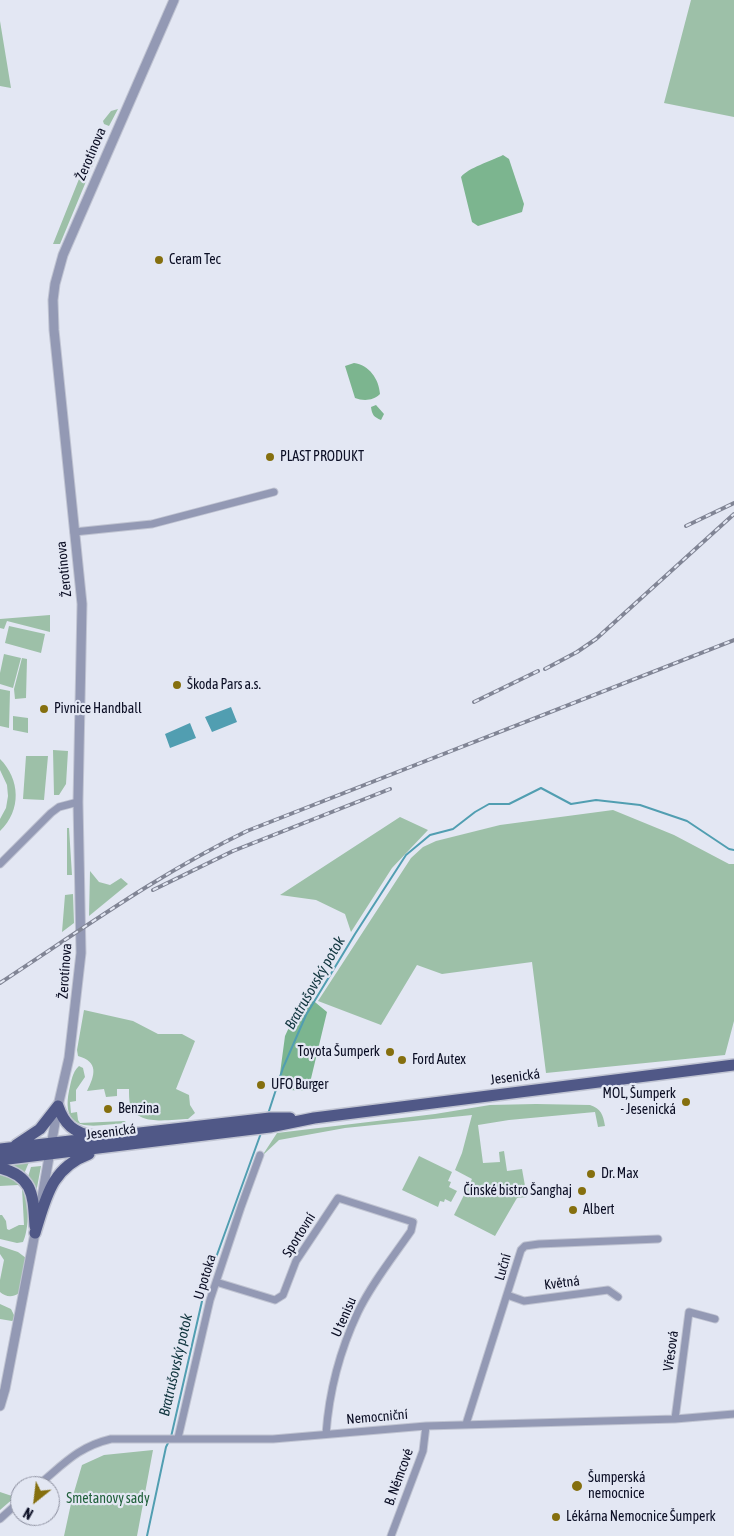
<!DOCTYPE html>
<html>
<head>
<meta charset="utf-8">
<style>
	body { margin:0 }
	#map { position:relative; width:734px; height:1536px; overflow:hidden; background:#e3e7f3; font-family:"Asap Condensed",sans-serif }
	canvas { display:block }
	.north { position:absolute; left:10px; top:1476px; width:50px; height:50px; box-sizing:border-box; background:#e3e7f3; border:1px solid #8d90a0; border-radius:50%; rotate:209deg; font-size:14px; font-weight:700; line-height:20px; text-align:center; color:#0b0e24 }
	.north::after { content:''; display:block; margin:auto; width:18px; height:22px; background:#856f0e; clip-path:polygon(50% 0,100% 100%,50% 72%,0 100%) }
</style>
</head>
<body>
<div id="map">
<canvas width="734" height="1536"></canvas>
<div class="north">N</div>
</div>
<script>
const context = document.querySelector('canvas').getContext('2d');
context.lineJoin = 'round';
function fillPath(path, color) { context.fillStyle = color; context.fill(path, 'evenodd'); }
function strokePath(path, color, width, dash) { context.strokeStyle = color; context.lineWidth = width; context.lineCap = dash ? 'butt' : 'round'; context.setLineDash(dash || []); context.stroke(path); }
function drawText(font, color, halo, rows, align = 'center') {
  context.font = font + ' "Asap Condensed",sans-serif'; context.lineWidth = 4.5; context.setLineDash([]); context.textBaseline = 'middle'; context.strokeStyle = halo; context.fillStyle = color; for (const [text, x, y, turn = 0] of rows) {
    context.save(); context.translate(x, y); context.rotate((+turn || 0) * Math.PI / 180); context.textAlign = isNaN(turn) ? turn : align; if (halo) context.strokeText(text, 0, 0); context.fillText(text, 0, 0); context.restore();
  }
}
fillPath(new Path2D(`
	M691,0H734V117L664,103Z
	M0,21L11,88L0,86Z
	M118,109L109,126L104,124L103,121L111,111Z
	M97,134L100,136L102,143L60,244H53L87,159H89L91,154L90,153Z
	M50,615V632L7,621L4,629L0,628V619Z
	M9,626L45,634L41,653L5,643Z
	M4,654L21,658L13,688L0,684V673Z
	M22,658L27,659L26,698L15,699L14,689Z
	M0,689L10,691L9,728L0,726Z
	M13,716L28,718V733L13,730Z
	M53,750L68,751L66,784L59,795H54Z
	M26,756H48L44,800L23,799Z
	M0,759C20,779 22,810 0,831V819L6,808L8,796L7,785L0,770Z
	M613,810L674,835L729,864H734V1021L725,1055L546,1073L532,962L442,974L417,965L381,1025L318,1001L411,858L423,847L436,841L500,825Z
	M400,817L428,830L392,868L351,932L345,914L316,900L280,895Z
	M67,828H69L72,875H67Z
	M90,871L99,882L110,885L121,878L128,884L89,916Z
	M73,894L74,923L62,932L65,895Z
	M84,1010L133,1021L158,1034H182L195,1041L176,1089L189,1095L190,1105L195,1113L188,1119C171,1119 138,1127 130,1105C129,1100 129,1094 129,1089H117V1096L106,1097L104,1089L87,1091C95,1075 99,1062 78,1056L77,1050Z
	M79,1066L83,1068L85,1077L76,1090V1101L70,1102L71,1113L77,1112L78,1120L80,1123L125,1121L126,1123C96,1125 60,1136 69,1091C71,1083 72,1072 79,1066Z
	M536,1104L590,1105C601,1109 603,1114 605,1126L598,1127L595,1112L509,1120L478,1125L483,1163L500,1162L499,1152L504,1151L507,1171L522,1169L527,1197L517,1198L495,1236L454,1215L472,1179L455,1170L462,1153L472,1115L345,1128L279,1140L262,1156L277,1133L435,1114L490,1105Z
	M419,1156L452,1172L448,1181L451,1182L449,1187L457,1191L451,1202L445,1199L444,1202L440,1201L438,1207L402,1190Z
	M29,1162L24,1174L2,1164Z
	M41,1166L36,1193L28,1177L31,1167Z
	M0,1175C9,1176 19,1179 24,1188C30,1199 29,1230 23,1242L17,1243L0,1239V1215H2L6,1221L7,1229L9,1230L19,1225H24L22,1188L18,1185L0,1186Z
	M0,1246L18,1252L26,1258C25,1267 25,1278 23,1287C20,1297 7,1299 0,1292V1280L4,1260L0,1254Z
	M0,1304L11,1309L16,1319L12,1321L0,1319Z
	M153,1450L137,1536H64L72,1499L82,1465L104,1455Z
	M0,1492L15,1497L0,1510Z`), '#9dc0a8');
fillPath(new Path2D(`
	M503,155L509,159L524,204L522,212L478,226L472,222L461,177C468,168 491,161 503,155Z
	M354,363C369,365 379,379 380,394C373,401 363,401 355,398L345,366Z
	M376,405L384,414L381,420C374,417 372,415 371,407Z
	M310,998L327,1012L308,1091L290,1090L279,1081L285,1036L298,1008Z`), '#7cb58f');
fillPath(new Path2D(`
	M231,707L237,722L212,732L205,717Z
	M190,723L196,738L170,748L165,734Z`), '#519eb1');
strokePath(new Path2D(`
	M268,1114L283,1068L306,1015L355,934L406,855L430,835L453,829L475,812L489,804H509L541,788L571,804L596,800L640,805L687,821L729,849L734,850
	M171,1437L205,1288L261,1133
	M147,1536L166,1447L169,1441`), '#519eb1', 2);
const minor = new Path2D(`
	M74,532L152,524L274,492
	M0,864L51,813L59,807L78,802
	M216,1282L275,1300L283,1295L296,1261L338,1198L413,1222L411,1231C393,1257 372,1283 358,1312C340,1350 329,1393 326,1434
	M507,1295L524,1301L608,1290L618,1297
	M675,1419L689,1312L715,1319
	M466,1424L521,1250L525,1246L539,1244L658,1239
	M178,1438L210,1300L241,1207L260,1155
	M37,1486C63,1465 77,1447 111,1439H273L426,1426L675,1419L734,1414
	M0,1519L20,1501
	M391,1536L423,1451L426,1426`);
const tertiary = new Path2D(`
	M41,1203L58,1106L69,1058L81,953L78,802L82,604L54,330L53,300L55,284L63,255L174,0
	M0,1406L5,1389L36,1228`);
const primary = new Path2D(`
	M58,1106C64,1124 74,1133 93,1136
	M16,1145L40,1129L58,1106
	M0,1149L270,1118H290
	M0,1160L270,1127L314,1118L734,1065
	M0,1168C34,1176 33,1197 35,1226
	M35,1233C46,1198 51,1168 89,1154`);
strokePath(minor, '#c0c4d2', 9);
strokePath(tertiary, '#c0c4d2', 11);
strokePath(primary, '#c0c4d2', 14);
strokePath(minor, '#9399b4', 7);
strokePath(tertiary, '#9399b4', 9);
strokePath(primary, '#505887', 11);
const rail = new Path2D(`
	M686,526L734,503
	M545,669L577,652L596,639L734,514
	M474,702L538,671
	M153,890L233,851L390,789
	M0,983C81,930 160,873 247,831L734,640`);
strokePath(rail, '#818595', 4);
strokePath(rail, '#e3e7f3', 2, [5.5]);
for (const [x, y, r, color] of [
	[159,260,5,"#856f0e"],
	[270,457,5,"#856f0e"],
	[177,685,5,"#856f0e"],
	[44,709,5,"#856f0e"],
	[390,1052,5,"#856f0e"],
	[402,1060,5,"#856f0e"],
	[261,1085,5,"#856f0e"],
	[686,1102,5,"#856f0e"],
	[108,1109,5,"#856f0e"],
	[591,1174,5,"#856f0e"],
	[582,1191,5,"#856f0e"],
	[573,1210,5,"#856f0e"],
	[577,1486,6,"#856f0e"],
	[556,1517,5,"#856f0e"]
]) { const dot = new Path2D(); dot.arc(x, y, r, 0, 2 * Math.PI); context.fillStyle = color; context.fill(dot); strokePath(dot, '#e3e7f3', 2); }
drawText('14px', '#0b0e24', '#e3e7f3', [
	["Žerotínova",91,154,-67],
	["Žerotínova",64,569,-96],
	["Žerotínova",65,971,-86],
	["Jesenická",515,1077,-7],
	["Jesenická",111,1132,-7],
	["Sportovní",299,1235,-58],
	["Luční",503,1267,-74],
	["U potoka",205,1277,-73],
	["Květná",562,1283,-7],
	["U tenisu",344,1317,-66],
	["Vřesová",671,1351,-82],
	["Nemocniční",377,1417,-5],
	["B. Němcové",399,1477,-70]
]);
drawText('14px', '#0b0e24', '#e3e7f3', [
	["Ceram Tec",169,260],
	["PLAST PRODUKT",280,457],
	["Škoda Pars a.s.",187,685],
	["Pivnice Handball",54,709],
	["Toyota Šumperk",380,1052,"right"],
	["Ford Autex",412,1060],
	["UFO Burger",271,1085],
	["MOL, Šumperk",676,1094,"right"],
	["- Jesenická",676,1110,"right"],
	["Benzina",118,1109],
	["Dr. Max",601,1174],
	["Čínské bistro Šanghaj",572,1191,"right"],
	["Albert",583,1210],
	["Šumperská",588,1478],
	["nemocnice",588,1494],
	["Lékárna Nemocnice Šumperk",566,1517]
], 'left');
drawText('14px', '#21613c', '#e3e7f3', [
	["Smetanovy sady",108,1499]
]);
drawText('italic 15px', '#11363f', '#e3e7f3', [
	["Bratrušovský potok",315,983,-60],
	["Bratrušovský potok",176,1365,-77]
]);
</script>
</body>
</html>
